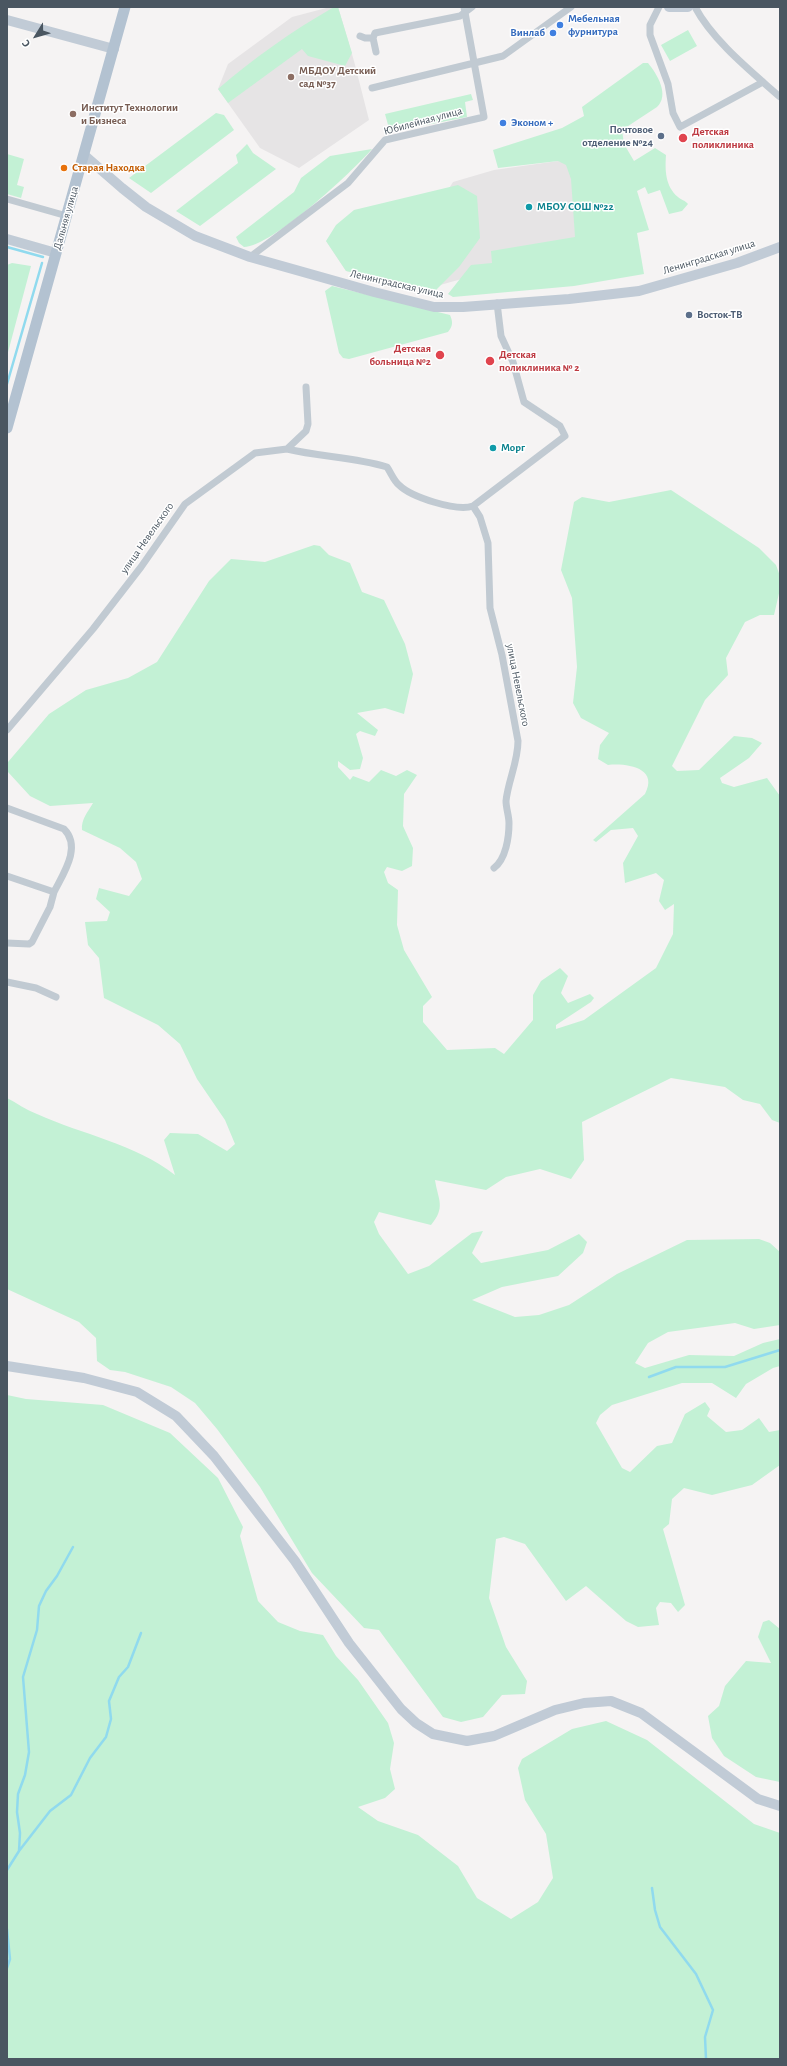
<!DOCTYPE html>
<html>
<head>
<meta charset="utf-8">
<style>
	body { margin:0 }
	#map { position:relative; width:787px; height:2066px; overflow:hidden; background:#f5f3f3; font-family:"Alegreya Sans",sans-serif }
	canvas { display:block }
	.frame { position:absolute; inset:0; border:8px solid #4a5661; pointer-events:none }
	.north { position:absolute; left:16px; top:16px; width:40px; height:40px; -webkit-text-stroke:3px #fff; paint-order:stroke; rotate:233deg; font-size:11px; font-weight:700; line-height:16px; text-align:center; color:#4a5661 }
	.north::after { content:''; display:block; margin:auto; width:14px; height:18px; background:#4a5661; clip-path:polygon(50% 0,100% 100%,50% 72%,0 100%) }
</style>
</head>
<body>
<div id="map">
<canvas width="787" height="2066"></canvas>
<div class="frame"></div>
<div class="north">С</div>
</div>
<script>
const context = document.querySelector('canvas').getContext('2d');
context.lineJoin = 'round';
function fillPath(path, color) { context.fillStyle = color; context.fill(path, 'evenodd'); }
function strokePath(path, color, width, dash) { context.strokeStyle = color; context.lineWidth = width; context.lineCap = dash ? 'butt' : 'round'; context.setLineDash(dash || []); context.stroke(path); }
function drawText(font, color, halo, rows, align = 'center') {
  context.font = font + ' "Alegreya Sans",sans-serif'; context.lineWidth = 3; context.setLineDash([]); context.textBaseline = 'middle'; context.strokeStyle = halo; context.fillStyle = color; for (const [text, x, y, turn = 0] of rows) {
    context.save(); context.translate(x, y); context.rotate((+turn || 0) * Math.PI / 180); context.textAlign = isNaN(turn) ? turn : align; if (halo) context.strokeText(text, 0, 0); context.fillText(text, 0, 0); context.restore();
  }
}
fillPath(new Path2D(`
	M330,7H338L354,61L369,120L299,168L260,148L218,89L228,64L292,17Z
	M558,161L583,163L594,242L433,287L346,271L326,241L361,214L448,190L453,182L494,170Z`), '#e6e4e5');
fillPath(new Path2D(`
	M334,7H338L352,53L345,66L308,56L302,49L228,103L218,89C254,58 292,31 334,7Z
	M688,30L697,46L670,61L661,45Z
	M643,63H648C657,74 670,95 657,107L622,130L624,144L634,161L655,148L666,155C665,170 665,186 678,197C681,200 685,200 688,204L682,211L669,214L660,190L648,194L645,187L637,191L649,230L637,233L644,274L574,286L453,297L448,294L471,265L492,263L491,251L575,237L571,179L566,165L558,161L498,168L493,150L562,128L584,116L582,107Z
	M471,94L473,100L465,102L467,117L390,132L385,114Z
	M216,113L224,115L234,130L151,193L129,178Z
	M247,144L253,153L276,169L200,226L176,211L238,163L236,155Z
	M372,149C352,172 273,246 244,247L239,243L236,237L294,192L301,178L330,156Z
	M7,154L24,159L17,185L24,187L21,198L7,194Z
	M458,185L477,196L480,238L459,267L435,291L346,271L326,241L336,225L354,210Z
	M12,263L31,266L7,356V265Z
	M332,286L450,315C453,322 453,326 448,332L349,359L343,358L339,353L325,291Z
	M671,490L759,548L776,565L780,576V589L774,615H760L745,622L726,658L728,675L705,700L672,766L677,771L699,770L734,736L752,738L762,743L749,758L720,778L722,783L734,787L767,778L780,796V1123L772,1120L760,1104L743,1100L725,1087L671,1078L582,1122L584,1160L571,1179L540,1169L506,1177L486,1190L435,1180C438,1200 446,1207 431,1225L379,1212L374,1222L379,1234L408,1274L429,1266L472,1233L483,1231L472,1253L481,1263L548,1250L579,1234L587,1242L583,1253L558,1276L502,1287L472,1300L515,1317L539,1315L569,1305L617,1274L687,1240L759,1239L770,1243L780,1252V1325L754,1329L735,1323L668,1332L648,1343L635,1363L645,1368L689,1355L734,1356L763,1343L780,1339V1366L773,1368L746,1384L736,1398L712,1383H682L612,1405L600,1415L596,1423L622,1468L630,1472L657,1446L672,1443L685,1414L705,1402L710,1409L707,1416L726,1432L742,1430L759,1418L769,1432L780,1430V1465L752,1485L712,1495L684,1488L672,1499L669,1524L663,1529L685,1605L678,1612L671,1603L660,1602L656,1608L659,1625L638,1627L626,1621L586,1586L566,1601L525,1544L504,1537L496,1539L489,1598L506,1647L527,1681L525,1694L502,1695L483,1717L461,1722L443,1717L379,1630L364,1628L312,1573L260,1487L217,1429L195,1403L171,1387L125,1372L110,1370L97,1361L96,1338L79,1322L7,1289V1098C17,1103 26,1110 37,1114C83,1135 134,1143 175,1175L164,1140L170,1133L198,1134L227,1151L235,1144L225,1120L197,1079L180,1044L158,1025L104,998L99,958L88,945L85,922L107,921L110,912L96,899L99,888L129,896L142,879L136,862L120,848L82,830C81,819 88,812 93,803L50,806L30,796L8,772V762L49,714L86,690L128,678L157,662L209,581L231,559L265,562L314,545L320,546L329,555L350,563L362,592L384,600L405,644L413,674L404,714L385,708L357,713L378,730L375,736L360,731L356,734L363,758L360,769L350,770L338,761V767L350,780L353,776L369,782L381,770L396,776L407,770L417,775L404,794L403,826L413,848L412,866L402,871L387,867L384,872L388,883L398,890L397,925L404,950L432,997L423,1006V1022L447,1050L495,1048L504,1054L533,1020V995L541,981L560,968L568,976L561,993L568,1003L590,994L594,998L591,1002L556,1025V1029L584,1020L656,968L673,934L674,904L665,910L659,901L664,880L656,873L625,883L623,863L638,836L633,828L611,830L596,842L593,840L645,794C659,768 627,763 608,765L598,759L600,745L609,733L581,718L573,703L577,667L572,598L561,570L574,502L582,497L609,502Z
	M7,1395L26,1399L103,1405L170,1433L218,1478L243,1527L240,1536L258,1601L278,1622L300,1631L323,1635L336,1656L358,1680L388,1723L394,1743L390,1769L395,1789L385,1798L358,1807L378,1821L418,1835L458,1866L477,1898L511,1919L538,1902L553,1878L546,1834L525,1800L518,1768L522,1759L572,1729L606,1721L647,1740L754,1824L780,1833V2059H7Z
	M769,1620L780,1629V1782L756,1777L724,1756L712,1738L708,1716L719,1706L725,1686L746,1661L771,1663L758,1637L763,1622Z`), '#c3f1d5');
strokePath(new Path2D(`
	M7,247L43,257
	M7,384L42,263
	M649,1377L676,1367H725L780,1350
	M19,1851L50,1811L71,1795L90,1758L106,1737L111,1719L109,1701L119,1677L128,1667L141,1633
	M7,1870L19,1851L20,1833L17,1812L18,1794L25,1775L29,1752L23,1677L37,1630L39,1606L46,1591L57,1576L73,1547
	M652,1888L655,1910L660,1927L696,1974L713,2010L705,2037L706,2059
	M7,1929L10,1959L7,1968`), '#90daee', 2.5);
strokePath(new Path2D(`
	M659,7L650,25V35L668,84L673,113L680,127L763,82
	M695,7C713,41 752,72 780,97
	M360,36L365,38H373
	M376,52L373,38L375,33L460,16L472,7
	M372,88L503,56L571,7
	M7,199L67,216
	M250,257L348,183L385,140L484,117L464,7
	M287,449C320,457 354,457 387,467C391,473 394,481 399,485C411,497 457,512 473,506L565,436L560,426L524,402L513,362L501,336L497,303
	M473,506L480,517L488,543L490,608L502,655L518,741C518,762 508,781 506,801C506,808 509,816 509,823C509,837 506,859 494,868
	M7,730L93,629L141,567L185,504L255,453L287,449L306,431L308,424L306,387
	M7,808L64,829C82,847 63,874 54,892
	M7,876L54,892L50,907L32,942L29,944L7,943
	M7,982L36,988L56,997`), '#c1cad2', 7);
strokePath(new Path2D(`
	M669,7H688
	M7,20L114,49
	M84,155L122,188L146,207L195,236L250,257L374,292L434,307H463L569,299L639,291L737,263L780,247
	M7,239L56,253
	M7,1366L84,1378L137,1392L176,1416L214,1456L295,1561L349,1643L401,1709L416,1723L433,1734L467,1741L494,1736L555,1710L584,1703L611,1701L641,1713L758,1799L780,1806`), '#c1cbd6', 10);
strokePath(new Path2D(`
	M7,428L125,7`), '#b3c2d1', 11);
for (const [x, y, r, color] of [
	[560,25,4,"#3f7fe0"],
	[553,33,4,"#3f7fe0"],
	[291,77,4,"#8d6e63"],
	[73,114,4,"#8d6e63"],
	[503,123,4,"#3f7fe0"],
	[661,136,4,"#5c6f8a"],
	[683,138,5,"#e0444e"],
	[64,168,4,"#e8710a"],
	[529,207,4,"#0f9aa8"],
	[689,315,4,"#5c6f8a"],
	[440,355,5,"#e0444e"],
	[490,361,5,"#e0444e"],
	[493,448,4,"#0f9aa8"]
]) { const dot = new Path2D(); dot.arc(x, y, r, 0, 2 * Math.PI); context.fillStyle = color; context.fill(dot); strokePath(dot, '#fff', 1.5); }
drawText('bold 11px', '#366cbe', '#fff', [
	["Мебельная",568,19],
	["фурнитура",568,32],
	["Винлаб",545,33,"right"],
	["Эконом +",511,123]
], 'left');
drawText('bold 11px', '#785e54', '#fff', [
	["МБДОУ Детский",299,71],
	["сад №37",299,84],
	["Институт Технологии",81,108],
	["и Бизнеса",81,121]
], 'left');
drawText('11px', '#4a5661', '#fff', [
	["Юбилейная улица",423,121,-15],
	["Дальняя улица",66,218,-74],
	["Ленинградская улица",709,257,-17],
	["Ленинградская улица",397,284,13],
	["улица Невельского",147,538,-55],
	["улица Невельского",518,685,79]
]);
drawText('bold 11px', '#4e5e75', '#fff', [
	["Почтовое",653,130],
	["отделение №24",653,143],
	["Восток-ТВ",697,315,"left"]
], 'right');
drawText('bold 11px', '#be3a42', '#fff', [
	["Детская",692,132],
	["поликлиника",692,145],
	["Детская",431,349,"right"],
	["больница №2",431,362,"right"],
	["Детская",499,355],
	["поликлиника № 2",499,368]
], 'left');
drawText('bold 11px', '#c56008', '#fff', [
	["Старая Находка",72,168]
], 'left');
drawText('bold 11px', '#0d838f', '#fff', [
	["МБОУ СОШ №22",537,207],
	["Морг",501,448]
], 'left');
</script>
</body>
</html>
